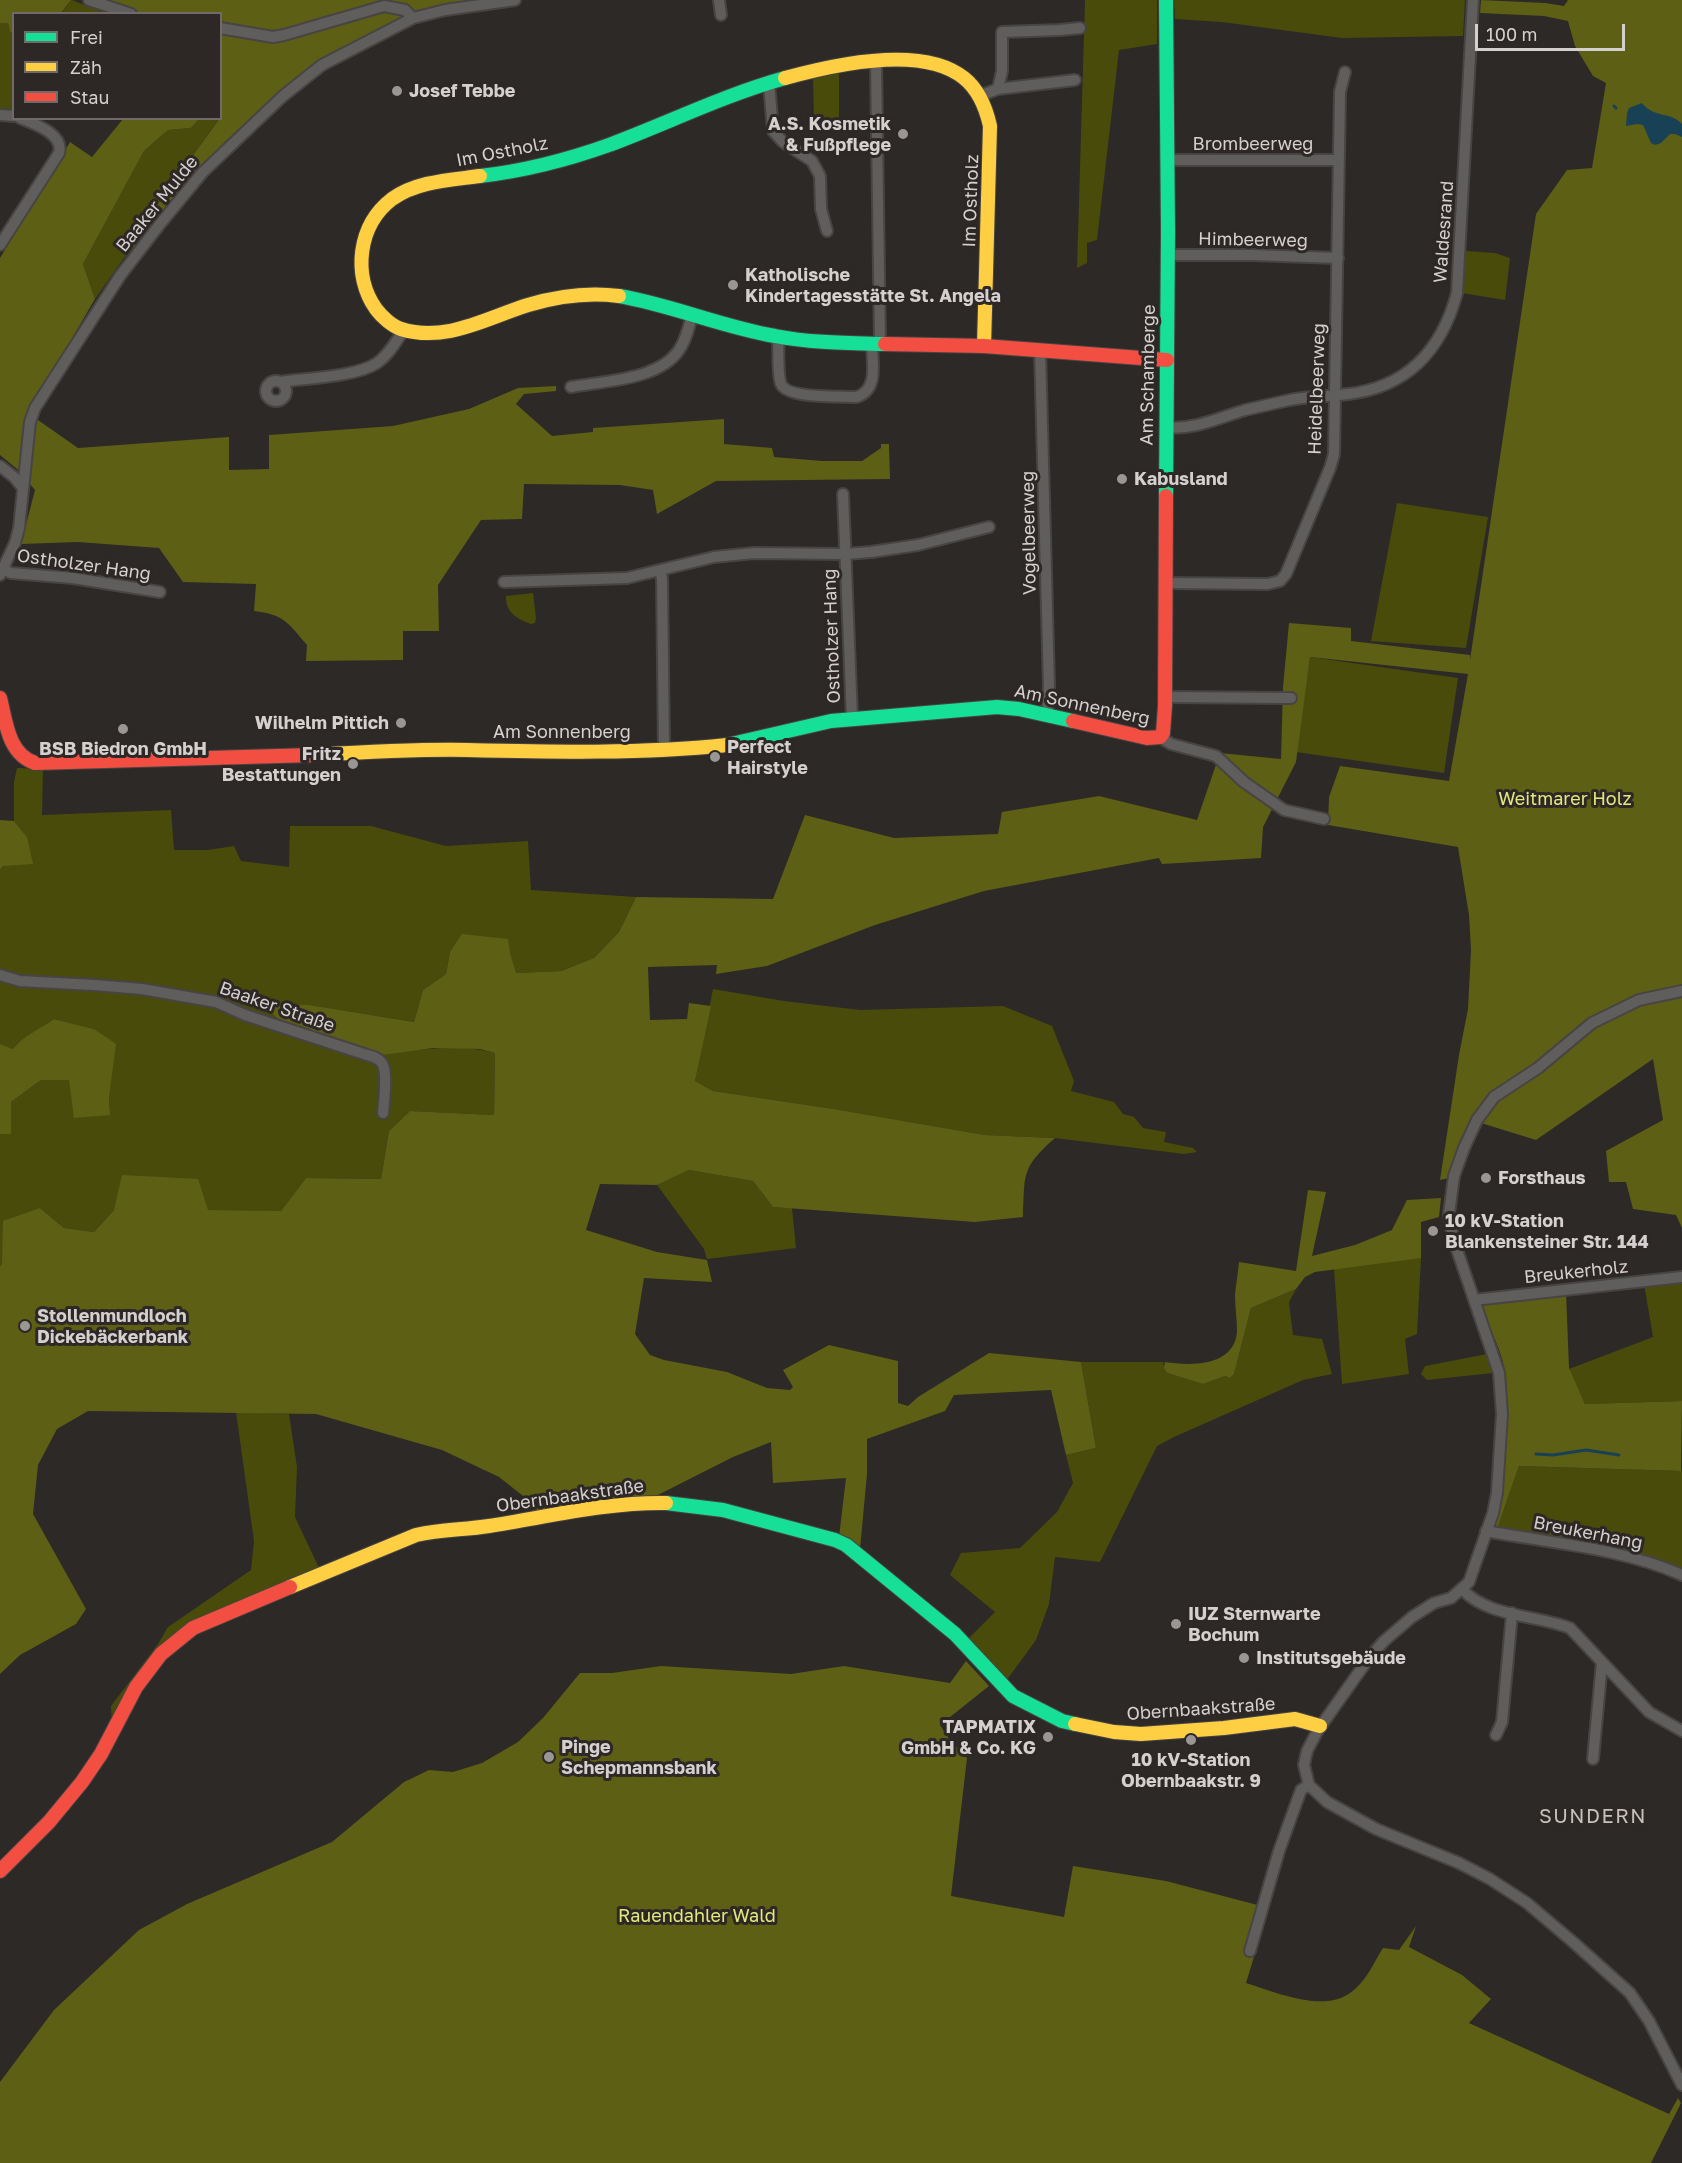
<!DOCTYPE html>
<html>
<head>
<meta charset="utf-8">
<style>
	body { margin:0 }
	#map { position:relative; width:1682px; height:2163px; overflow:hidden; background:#2c2927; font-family:"Golos Text",sans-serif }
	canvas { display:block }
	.legend { position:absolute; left:12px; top:12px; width:210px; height:108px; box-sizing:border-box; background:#2d2826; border:2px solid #706b6a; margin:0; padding:8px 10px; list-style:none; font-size:18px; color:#d4d0cf }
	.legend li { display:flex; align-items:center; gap:12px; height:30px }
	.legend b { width:30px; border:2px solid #706b6a }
	.scale { position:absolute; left:1475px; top:24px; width:150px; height:27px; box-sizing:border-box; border:3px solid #d4d0cf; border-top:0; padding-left:8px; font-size:18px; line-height:21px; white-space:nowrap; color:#d4d0cf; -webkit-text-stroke:4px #2d2826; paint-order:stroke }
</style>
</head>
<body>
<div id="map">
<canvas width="1682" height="2163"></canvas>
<ul class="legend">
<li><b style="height:8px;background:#16e098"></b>Frei</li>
<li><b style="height:8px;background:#ffcf43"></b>Zäh</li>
<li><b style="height:8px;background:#f24e42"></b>Stau</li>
</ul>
<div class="scale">100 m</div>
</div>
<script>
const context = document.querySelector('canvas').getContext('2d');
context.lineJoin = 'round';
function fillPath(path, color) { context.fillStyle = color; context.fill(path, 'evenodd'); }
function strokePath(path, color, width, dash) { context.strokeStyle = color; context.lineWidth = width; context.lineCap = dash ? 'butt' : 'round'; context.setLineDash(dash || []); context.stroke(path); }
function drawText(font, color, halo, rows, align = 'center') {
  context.font = font + ' "Golos Text",sans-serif'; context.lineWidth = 6; context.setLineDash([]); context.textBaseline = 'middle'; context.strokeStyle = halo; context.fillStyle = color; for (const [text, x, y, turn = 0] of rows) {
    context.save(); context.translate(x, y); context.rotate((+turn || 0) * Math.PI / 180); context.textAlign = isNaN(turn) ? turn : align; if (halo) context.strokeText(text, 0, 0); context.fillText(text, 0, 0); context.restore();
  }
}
fillPath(new Path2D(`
	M71,0H72L105,13L61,14Z
	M1085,0H1157V44L1119,50L1097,240L1087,243V263L1077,268Z
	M1174,0H1465L1463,36L1342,38L1222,22L1175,19Z
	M0,23H8L10,32H13V110L0,108Z
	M839,73V123L814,122L813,78Z
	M199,119H219L145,221L144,238L124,258L95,299L83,264L144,151L168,130L191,128Z
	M1466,251L1495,253L1510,258L1505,300L1462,293Z
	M1397,503L1488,517L1466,648L1371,641Z
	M533,593L536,618L535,623L531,624C517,619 505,612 506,596Z
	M1310,657L1458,678L1444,773L1296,752Z
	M17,768L43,769L42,815L171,810L174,850H208L234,846L241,861L289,867L290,826H371L446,846L528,841L531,890L636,897L619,932L594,958L561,971L515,973L510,953L450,952L446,974L423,990L414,1022L310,1005L369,1057C411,1051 454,1042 495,1053L494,1115L410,1111L389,1131L381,1179L306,1178L281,1211L114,1210L94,1232L64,1228L40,1208L2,1266H0V1134L11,1133V1102L41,1080H70L110,1115L109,1097L98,1033L94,1029L54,1019C41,1028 21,1037 13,1049L0,1044V870L27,837L14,821V782Z
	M713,989L784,1001L860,1010L1003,1006L1052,1026L1074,1081L1071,1091L1114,1102L1123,1114L1134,1117L1143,1128L1166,1132L1164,1142L1193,1148L1197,1152L1184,1154L1055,1138L985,1135L834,1109L713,1091L695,1081Z
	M689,1170L753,1181L773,1207L792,1208L796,1248L707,1259L704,1249L657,1185Z
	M1405,1258H1421L1417,1334L1405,1339L1409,1374L1342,1384L1334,1269Z
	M1682,1279V1401L1585,1404L1569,1369L1653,1337L1644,1284Z
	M1296,1289L1289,1302L1293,1335L1322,1339L1332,1374L1303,1380L1174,1437L1157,1446L1100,1562L1055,1557L1049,1604L1036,1640L1006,1681L968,1639L995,1612L950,1575L961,1553L1020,1548L1057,1512L1073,1483L1066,1455L1096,1448L1081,1362H1165L1163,1363L1167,1373L1203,1384L1225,1376L1230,1378L1234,1374L1251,1308Z
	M1487,1354L1493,1373L1427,1380L1421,1374L1425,1366Z
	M236,1412L289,1414L297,1467L295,1517L321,1572L178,1633L112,1725L111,1706L158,1644L168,1627L251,1570L254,1541Z
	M1519,1466L1681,1471L1682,1468V1571L1496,1532Z`), '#494b0b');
fillPath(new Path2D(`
	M0,0H71L61,13L14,14L13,32H10L8,23H0Z
	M94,0H486L407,14L320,60L201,172L144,238L145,221L220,118V14L137,13Z
	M1481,0L1545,3L1564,6L1568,0H1682V1228L1676,1215L1633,1209L1626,1182H1609L1606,1151L1663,1120L1653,1059L1536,1140L1481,1123L1461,1175L1440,1180L1459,1055L1468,1009L1471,950L1469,915L1458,847L1328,825L1329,797L1340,766L1449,781L1468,674L1310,657L1296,762L1263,827L1261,858L1162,864L1159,858L984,891L875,925L767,966L716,974L717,965L648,967L650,1020L687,1019L689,1003L711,1006L695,1081L713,1091L834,1109L985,1135L1055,1138C1021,1168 1025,1174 1023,1217L975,1222L773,1207L753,1181L689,1170L657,1185L600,1184L586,1230L657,1252L707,1260L712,1282L644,1278L635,1334L650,1355L664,1360L727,1372L767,1388L790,1390L793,1387L783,1370L829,1345L898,1361V1403L908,1406L918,1397L989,1353L1081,1362L1096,1448L1066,1455L1051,1390L954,1395L945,1411L867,1439V1474L860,1549L839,1537L846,1478L773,1483L771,1442L733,1457L652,1498L533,1516L532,1503L499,1477L442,1450L316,1414L88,1411L57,1429L38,1465L33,1514L86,1609L76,1624L20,1655L0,1674V1266L2,1265L3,1221L40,1208L64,1228L94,1232L114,1210L122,1175L198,1179L208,1210L281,1211L306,1178L381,1179L389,1131L410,1111L494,1115L495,1053L480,1049L433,1048L369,1057L297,1036L262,1004L310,1005L414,1022L423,990L446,974L450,952L462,934L508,939L510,953L516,973L561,971L594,958L619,932L636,897L773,899L805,815L894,838L998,834L1002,812L1099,796L1197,820L1220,753L1281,759L1283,687L1289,623L1351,628V641L1470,655V660L1536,214L1567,170L1592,168L1606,83L1593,76L1575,46L1568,21L1544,16L1480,13Z
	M123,119H199L191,128L168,130L144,151L83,264L95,299L28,413L78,448L229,437V470L269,469V435L393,426L469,409L518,388L556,386V391L524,394L516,404L552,436L593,432V428L724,419V444L772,448L774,457L822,461H862L881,448V444H889L890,479L716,481L657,514L653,490L620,485L524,484L522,519L481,520L438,585L439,631H403V660L306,661L307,645C289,624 284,614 254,611L256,584L183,582L159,548L78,542L21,544L35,490L17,469L0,455V258L70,142L92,157Z
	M0,820L14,821L27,837L33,864L3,866L0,870Z
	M54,1019L94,1029L116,1044L109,1097L110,1115L74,1118L69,1080H41L11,1102V1134H0V1044L13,1049C21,1037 41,1028 54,1019Z
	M1308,1190L1326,1192L1312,1256L1355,1245L1392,1230L1407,1200L1441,1198L1439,1217L1421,1222V1258L1315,1272L1305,1277L1296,1289L1251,1308L1234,1374L1230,1378L1225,1376L1203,1384L1167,1373L1164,1368L1165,1362C1190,1366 1234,1367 1237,1332C1237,1319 1235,1307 1235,1294C1236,1284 1238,1273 1239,1262L1296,1271Z
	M1566,1292L1569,1368L1585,1404L1682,1401L1681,1471L1519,1466L1496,1532L1492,1527C1503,1478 1512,1423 1505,1372C1503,1353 1487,1323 1480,1303Z
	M966,1661L989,1686L940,1725L949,1739L967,1758L951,1896L1064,1917L1073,1866L1166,1881L1269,1908L1246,1983C1276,1992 1326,2015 1354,1990C1368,1978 1374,1962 1383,1948L1399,1950L1416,1926L1409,1947L1462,1975L1491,1999L1469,2023L1669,2114L1678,2098L1681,2103L1651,2163H0V2082L54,2010L139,1930L187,1904L332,1842L404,1782L429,1770L453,1772L482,1763L518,1742L543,1718L580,1673H612L661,1666L791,1674L844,1666L950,1683Z`), '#5d5f15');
fillPath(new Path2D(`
	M1642,103C1655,119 1670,111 1682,124V137L1675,134H1670L1661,143L1655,145L1651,143L1643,125L1637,124L1626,126L1627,113L1629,108Z`), '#194155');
strokePath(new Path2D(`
	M1614,106L1616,108
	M1536,1454L1553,1455L1586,1450L1619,1455`), '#194155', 3);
const street = new Path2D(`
	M89,0L131,14
	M719,0L721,15
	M220,28L273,37L284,35L384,6L405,10L413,18
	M876,61L880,344
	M769,83L773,131L783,142L812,161L820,176L821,209L827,231
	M998,89L1002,71V32L1060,30L1080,28
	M979,96L998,89L1075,80
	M0,115L14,116
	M1167,160H1339
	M0,245L59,153C64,134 35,124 20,118
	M1167,255H1252L1338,258
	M778,337C779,350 777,373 781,384C787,399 841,396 857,397C879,389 872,363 872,344
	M1040,350L1049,686L1047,715
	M266 391a10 10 0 1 1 20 0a10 10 0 1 1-20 0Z
	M280,382C306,378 356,377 377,363C389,355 396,341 404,330
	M571,387C604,381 659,380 679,350C686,340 689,327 692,315
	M1166,428C1196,429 1216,419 1245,410C1258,407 1272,404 1285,401C1305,396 1327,397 1348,394C1408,387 1442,349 1457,293L1473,0
	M0,466L14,477L23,488
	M843,494L852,718
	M3,569L11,573L73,578L160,592
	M660,571L662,578L664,749
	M0,575L15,543L19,528L30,422L35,408L120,276L160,224L202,173L283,96L322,65L413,18L445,10L515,0
	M504,582L627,578L714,557L754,553L845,554L871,552L918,545L989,527
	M1165,583L1268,584L1280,581L1286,574L1330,468L1334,454L1340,92L1345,72
	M1165,697L1291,698
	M1160,737L1171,744L1216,756L1244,782L1284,810L1324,819
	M0,975L20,981L94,985L142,989L216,1002L245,1015L364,1054C370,1056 378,1057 382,1063C388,1072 384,1101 383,1113
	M1682,991L1639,1000L1592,1023L1538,1068L1494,1097L1477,1120L1464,1148L1454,1176L1449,1214L1453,1238L1499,1373L1502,1414L1497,1493L1493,1513L1469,1582L1451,1598L1434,1603L1412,1617L1384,1641L1369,1658L1318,1730L1307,1751L1304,1765L1309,1785L1327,1802L1376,1829L1459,1863L1490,1879L1527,1903L1573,1942L1630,1993L1649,2021L1682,2085
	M1474,1300L1682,1277
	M1486,1531C1550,1543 1622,1548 1682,1575
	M1462,1589C1487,1617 1536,1615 1570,1628L1649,1712L1682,1731
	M1496,1735L1502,1722L1512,1613
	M1593,1759L1602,1662
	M1250,1951L1279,1851L1301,1790L1309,1785`);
const fast = new Path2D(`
	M1166,0L1168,231L1166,496
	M480,176C524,171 567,160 609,145C668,123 724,95 785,78
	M619,296C672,305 722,327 775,336C811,343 848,343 885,344
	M727,745L831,721L997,707L1019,709L1073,721
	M666,1503L723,1510L835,1540L846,1545L955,1634L1013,1696L1062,1721L1075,1724`);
const slow = new Path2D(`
	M785,78C832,65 922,44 964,78C979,90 986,108 990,126L984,346
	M480,176C451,180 417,181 392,199C358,225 352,275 376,309C382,317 392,326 401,329C446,343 486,318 528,305C558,296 588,292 619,296
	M313,755C364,752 416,749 467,750C553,752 641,754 727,745
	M290,1587L416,1535C440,1529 464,1530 489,1526C547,1517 607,1502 666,1503
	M1075,1724L1114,1732L1141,1734L1224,1728L1295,1719L1320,1726`);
const jam = new Path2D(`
	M885,344L984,346L1167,360
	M0,698C6,722 8,754 35,763L313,755
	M1073,721L1147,738L1160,737L1163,733L1165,706L1166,496
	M0,1871L49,1822L82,1782L101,1754L136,1687L161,1654L193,1628L290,1587`);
strokePath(street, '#474443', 14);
strokePath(fast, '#474443', 16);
strokePath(slow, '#474443', 16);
strokePath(jam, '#474443', 16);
strokePath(street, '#605e5d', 10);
strokePath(fast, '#16e098', 14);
strokePath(slow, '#ffcf43', 14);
strokePath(jam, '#f24e42', 14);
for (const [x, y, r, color] of [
	[397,91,6,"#999694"],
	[903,134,6,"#999694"],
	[733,285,6,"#999694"],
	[1122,479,6,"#999694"],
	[401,723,6,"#999694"],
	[123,729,6,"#999694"],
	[715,757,6,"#999694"],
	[353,764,6,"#999694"],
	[1486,1178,6,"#999694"],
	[1433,1231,6,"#999694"],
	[25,1326,6,"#999694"],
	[1176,1624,6,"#999694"],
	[1244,1658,6,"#999694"],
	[1048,1737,6,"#999694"],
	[1191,1740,6,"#999694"],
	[549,1757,6,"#999694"]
]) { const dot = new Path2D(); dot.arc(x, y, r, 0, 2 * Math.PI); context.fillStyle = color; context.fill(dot); strokePath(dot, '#2d2826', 2); }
drawText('bold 18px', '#d4d0cf', '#2d2826', [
	["Josef Tebbe",409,91],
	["A.S. Kosmetik",891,124,"right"],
	["& Fußpflege",891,145,"right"],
	["Katholische",745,275],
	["Kindertagesstätte St. Angela",745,296],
	["Kabusland",1134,479],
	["Wilhelm Pittich",389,723,"right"],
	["Perfect",727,747],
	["Hairstyle",727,768],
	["BSB Biedron GmbH",123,749,"center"],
	["Fritz",341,754,"right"],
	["Bestattungen",341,775,"right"],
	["Forsthaus",1498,1178],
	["10 kV-Station",1445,1221],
	["Blankensteiner Str. 144",1445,1242],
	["Stollenmundloch",37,1316],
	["Dickebäckerbank",37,1337],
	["IUZ Sternwarte",1188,1614],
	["Bochum",1188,1635],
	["Institutsgebäude",1256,1658],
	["TAPMATIX",1036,1727,"right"],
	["GmbH & Co. KG",1036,1748,"right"],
	["Pinge",561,1747],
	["Schepmannsbank",561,1768],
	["10 kV-Station",1191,1760,"center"],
	["Obernbaakstr. 9",1191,1781,"center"]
], 'left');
drawText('18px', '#d4d0cf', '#2d2826', [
	["Brombeerweg",1253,144],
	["Im Ostholz",502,152,-11],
	["Im Ostholz",971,201,-88],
	["Baaker Mulde",157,204,-51],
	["Waldesrand",1444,232,-86],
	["Himbeerweg",1253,240,1],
	["Am Schamberge",1148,375,-89],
	["Heidelbeerweg",1317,389,-88],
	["Vogelbeerweg",1029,533,-91],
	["Ostholzer Hang",84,565,8],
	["Ostholzer Hang",832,636,-92],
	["Am Sonnenberg",1082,705,12],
	["Am Sonnenberg",562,732],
	["Baaker Straße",277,1007,19],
	["Breukerholz",1576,1272,-6],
	["Obernbaakstraße",570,1496,-8],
	["Breukerhang",1588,1533,11],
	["Obernbaakstraße",1201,1709,-4]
]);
drawText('18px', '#e2e97c', '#2d2826', [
	["Weitmarer Holz",1565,799],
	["Rauendahler Wald",697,1916]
]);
context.letterSpacing = '1.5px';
drawText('20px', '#c7c1bd', '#2d2826', [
	["SUNDERN",1593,1817]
]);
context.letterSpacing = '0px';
</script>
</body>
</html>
